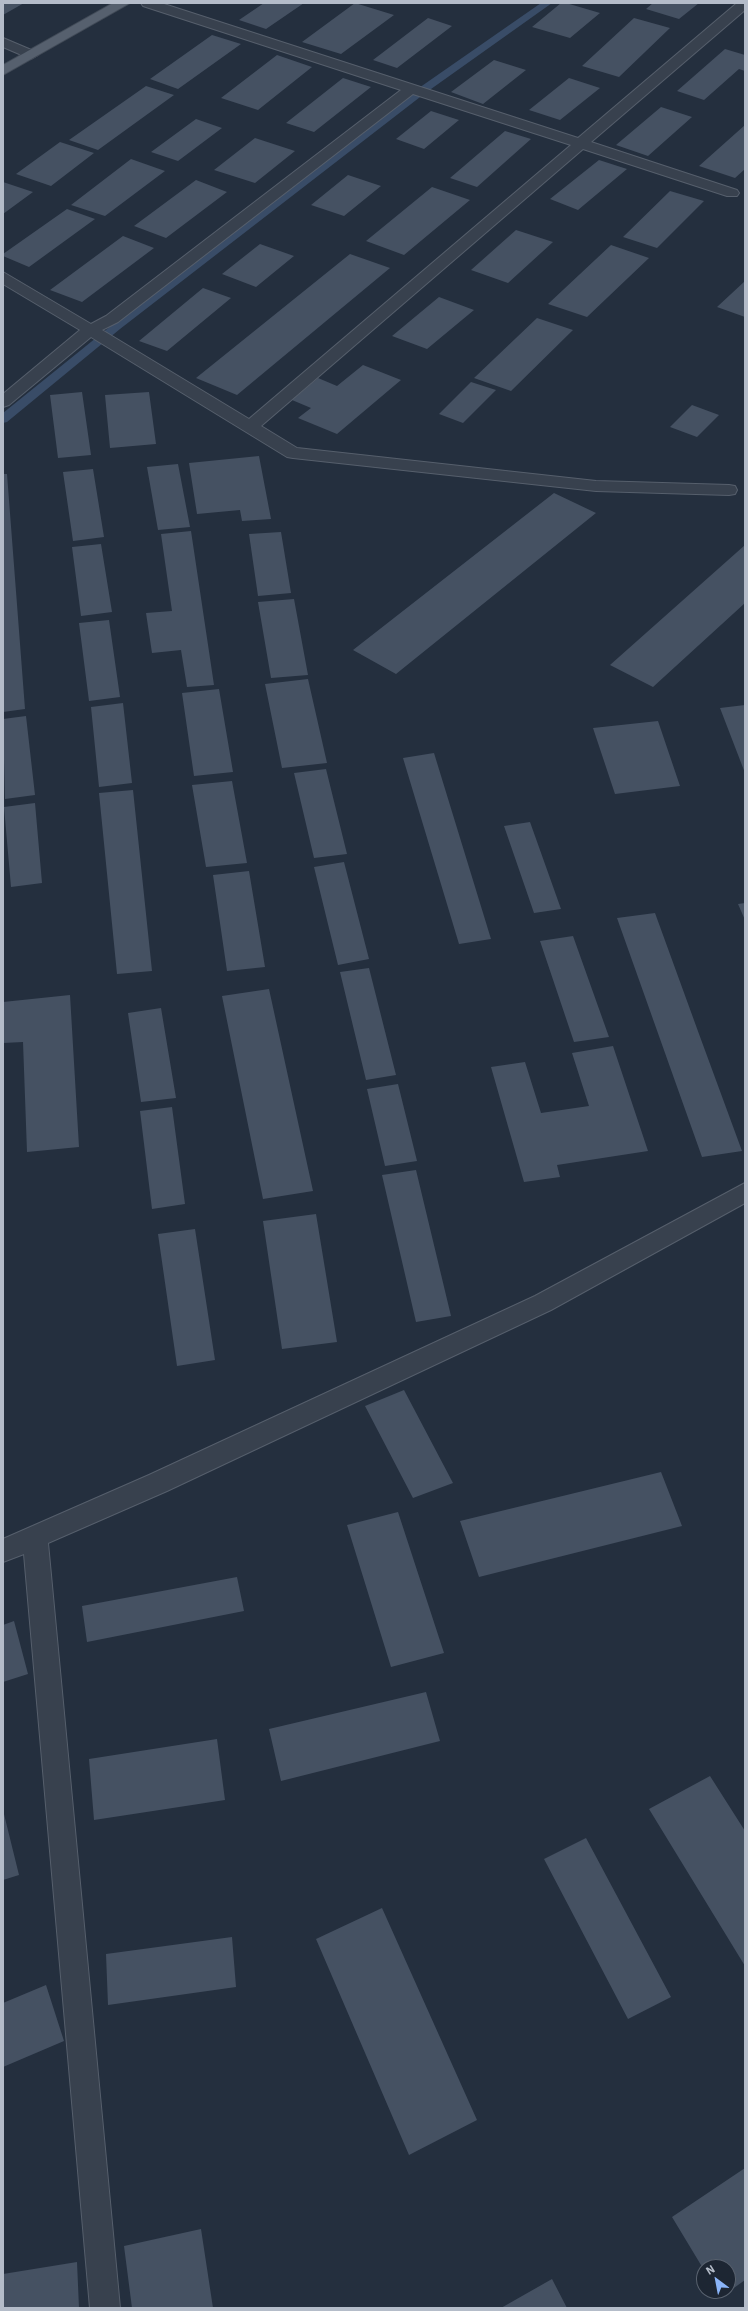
<!DOCTYPE html>
<html>
<head>
<meta charset="utf-8">
<style>
	body { margin:0 }
	#map { position:relative; width:748px; height:2311px; overflow:hidden; background:#242f3e; font-family:"IBM Plex Sans",sans-serif }
	canvas { display:block }
	.frame { position:absolute; inset:0; border:4px solid #b4bcc9; pointer-events:none }
	.north { position:absolute; left:696px; top:2259px; width:40px; height:40px; box-sizing:border-box; background:#1d2633; border:1px solid #59626f; border-radius:50%; rotate:328deg; font-size:11px; font-weight:700; line-height:16px; text-align:center; color:#b4bcc9 }
	.north::after { content:''; display:block; margin:auto; width:14px; height:18px; background:#8ab4f8; clip-path:polygon(50% 0,100% 100%,50% 72%,0 100%) }
</style>
</head>
<body>
<div id="map">
<canvas width="748" height="2311"></canvas>
<div class="frame"></div>
<div class="north">N</div>
</div>
<script>
const context = document.querySelector('canvas').getContext('2d');
context.lineJoin = 'round';
function fillPath(path, color) { context.fillStyle = color; context.fill(path, 'evenodd'); }
function strokePath(path, color, width, dash) { context.strokeStyle = color; context.lineWidth = width; context.lineCap = dash ? 'butt' : 'round'; context.setLineDash(dash || []); context.stroke(path); }
fillPath(new Path2D(`
	M541,3H552L424,94L120,329L7,422L3,423V413L112,325L416,90Z`), '#394c67');
fillPath(new Path2D(`
	M3,3H24L3,15Z
	M264,3H304L266,29L239,20Z
	M355,3L394,15L341,54L302,42Z
	M561,3H566L600,13L570,38L532,27Z
	M653,3H699L679,19L646,9Z
	M428,18L452,26L397,68L373,60Z
	M634,18L670,28L619,77L582,66Z
	M212,35L241,44L178,89L150,79Z
	M725,49L745,55V71L739,69L704,100L677,91Z
	M277,55L312,67L258,110L221,98Z
	M494,60L526,70L483,104L451,92Z
	M343,78L371,87L314,132L286,123Z
	M569,78L600,88L560,120L529,110Z
	M146,86L174,95L98,150L69,140Z
	M661,107L692,117L648,156L616,145Z
	M431,111L459,120L424,149L396,139Z
	M196,119L222,128L178,161L151,152Z
	M745,125V169L735,178L699,166Z
	M505,131L531,139L477,187L450,178Z
	M255,138L295,151L255,183L214,170Z
	M60,142L94,153L51,186L16,174Z
	M131,159L165,171L105,216L71,205Z
	M599,160L627,169L578,210L550,199Z
	M348,175L381,186L344,216L311,205Z
	M196,180L227,192L166,238L134,226Z
	M3,182L33,192L3,214Z
	M432,187L470,200L404,255L366,241Z
	M670,191L704,201L657,248L623,237Z
	M67,209L95,219L29,267L3,256V254Z
	M516,230L553,242L508,283L471,270Z
	M123,236L154,248L82,302L50,290Z
	M260,244L294,256L256,287L222,274Z
	M611,245L649,258L587,317L548,304Z
	M350,254L390,268L237,395L196,378Z
	M745,281V317L717,307Z
	M203,288L231,298L167,351L139,341Z
	M439,297L474,310L427,349L392,336Z
	M537,318L573,330L511,391L474,378Z
	M363,365L401,380L337,434L298,418L311,408L292,400L318,378L337,386Z
	M471,382L496,390L463,423L439,414Z
	M82,392L91,455L58,458L50,395Z
	M149,392L156,444L110,448L105,395Z
	M692,405L719,415L697,437L670,427Z
	M259,456L271,519L242,521L240,510L197,514L189,463Z
	M178,464L190,527L158,530L147,467Z
	M93,469L104,537L73,541L63,472Z
	M3,474H7L25,709L3,712Z
	M554,493L596,513L396,674L353,650Z
	M191,531L214,685L187,687L181,650L152,653L146,613L172,611L161,534Z
	M281,532L291,593L258,596L249,534Z
	M101,544L112,612L81,616L72,547Z
	M745,545V603L653,687L610,665Z
	M294,599L308,675L271,678L258,602Z
	M109,620L120,697L89,701L79,623Z
	M308,679L327,763L282,768L265,684Z
	M219,689L233,772L194,776L182,693Z
	M123,703L132,783L99,787L91,707Z
	M745,705V773L720,708Z
	M26,716L35,795L5,799L3,719Z
	M658,721L680,786L615,794L593,728Z
	M434,753L491,939L459,944L403,758Z
	M326,769L347,854L314,858L294,773Z
	M232,781L247,863L206,867L192,785Z
	M133,790L152,971L117,974L99,793Z
	M35,803L42,883L11,887L4,807Z
	M530,822L561,909L534,913L504,826Z
	M344,862L369,959L338,965L314,867Z
	M249,871L265,967L227,971L213,875Z
	M745,903V920L738,904Z
	M655,913L699,1034L742,1151L702,1157L617,918Z
	M573,936L609,1037L574,1042L540,941Z
	M369,968L396,1075L366,1080L340,972Z
	M269,989L313,1191L263,1199L222,996Z
	M70,995L79,1147L27,1152L23,1042L3,1043V1002Z
	M161,1008L176,1098L141,1102L128,1013Z
	M613,1046L648,1151L557,1165L560,1177L524,1182L491,1067L525,1062L541,1113L589,1106L572,1053Z
	M398,1084L417,1161L385,1166L367,1089Z
	M172,1107L185,1204L152,1209L140,1111Z
	M416,1170L451,1316L416,1322L382,1175Z
	M316,1214L337,1342L282,1349L263,1221Z
	M195,1229L215,1360L177,1366L158,1234Z
	M404,1390L453,1483L413,1498L365,1406Z
	M661,1472L682,1526L479,1577L460,1521Z
	M398,1512L444,1653L391,1667L347,1525Z
	M237,1577L244,1611L87,1642L82,1606Z
	M14,1621L28,1674L3,1682V1625Z
	M426,1692L440,1741L281,1781L269,1729Z
	M217,1739L225,1800L94,1820L89,1759Z
	M710,1776L745,1831V1966L649,1809Z
	M3,1810L19,1875L3,1880Z
	M586,1838L671,1997L628,2019L544,1859Z
	M382,1908L477,2120L409,2155L316,1939Z
	M232,1937L236,1987L108,2005L106,1954Z
	M46,1985L64,2041L3,2067V2003Z
	M745,2168V2280L720,2298L716,2291H728V2267H704V2270L672,2217Z
	M201,2229L213,2308H132L124,2246Z
	M77,2262L79,2308H3V2274Z
	M552,2279L567,2308H501Z`), '#455162');
const minor = new Path2D(`
	M141,3H161L578,138L737,3H745V10L591,142L737,190L739,193L737,196H727L583,149L261,426L297,448L596,481L729,485L735,486L737,490L735,494L729,495L596,491L293,458L287,457L91,337L9,405L3,407V394L80,330L3,284V272L91,324L106,316L401,90L143,6ZM413,94L571,145L249,419L102,330L118,322Z
	M3,38L36,52L38,55L31,59L3,47Z
	M745,1183V1203L551,1310L167,1491L48,1543L120,2308H90L24,1554L3,1562V1539L149,1475L535,1296Z`);
const major = new Path2D(`
	M113,3H130L3,75V65Z`);
strokePath(minor, '#565f6c', 2);
strokePath(major, '#414a57', 2);
fillPath(minor, '#38414e');
fillPath(major, '#56606e');
</script>
</body>
</html>
